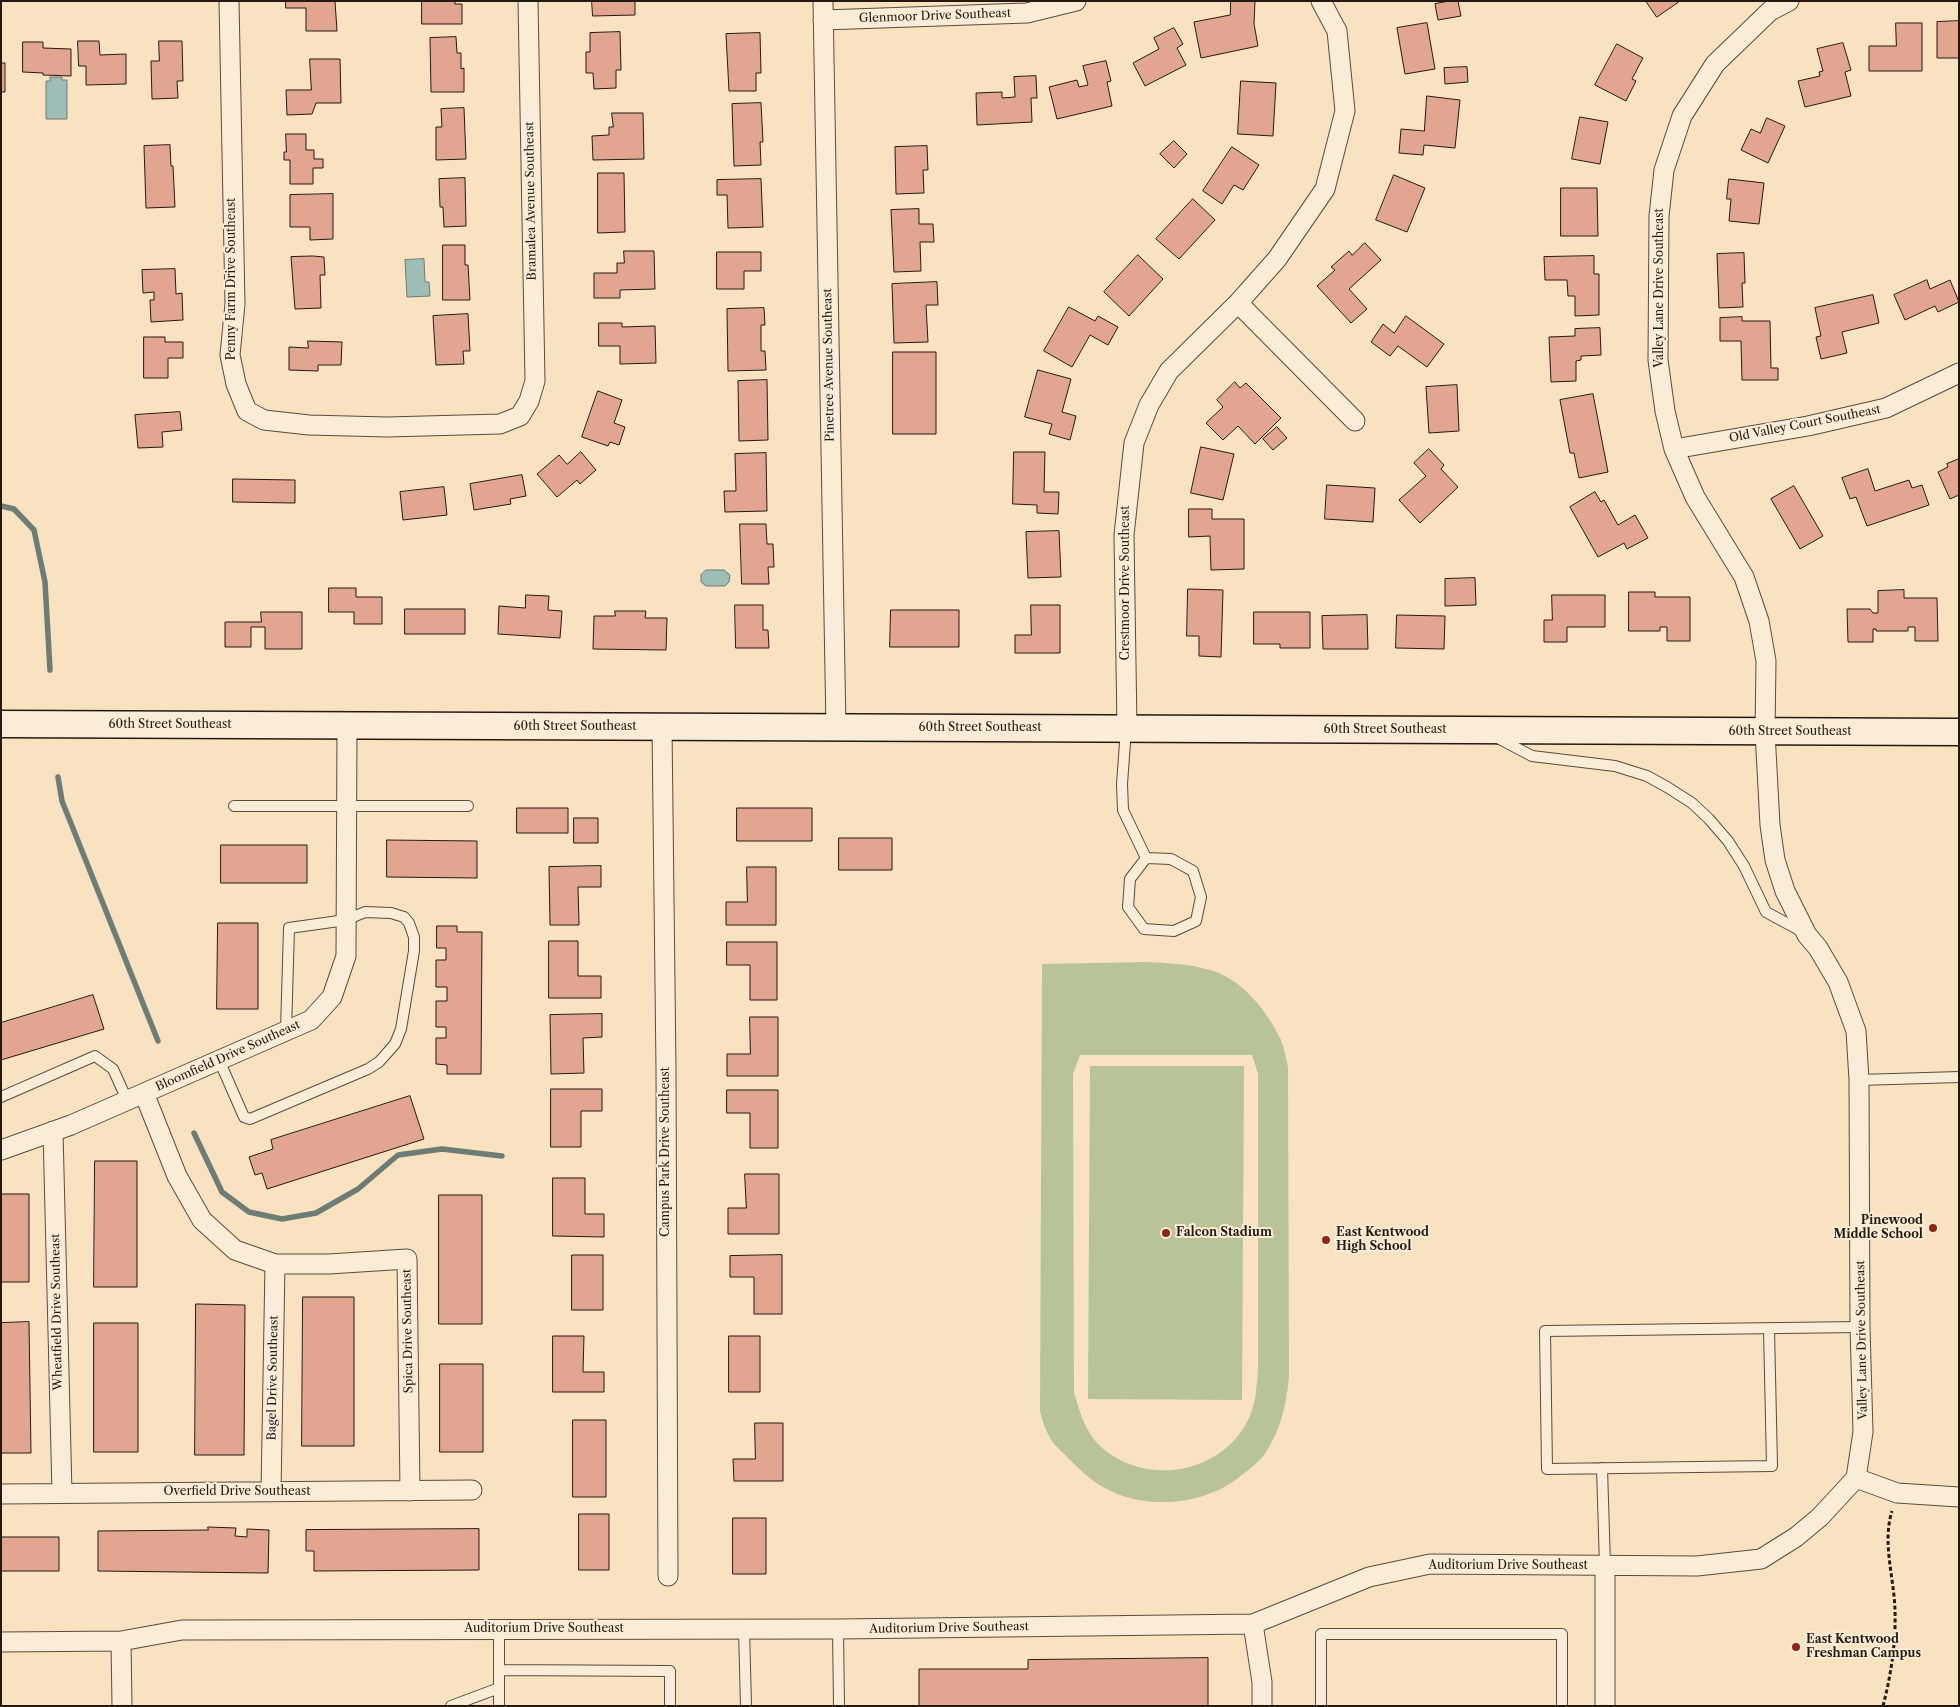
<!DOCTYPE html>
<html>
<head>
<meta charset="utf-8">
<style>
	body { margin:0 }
	#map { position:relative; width:1960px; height:1707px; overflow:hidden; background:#f8e2c0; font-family:"Libre Caslon Text",serif }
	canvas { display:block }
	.frame { position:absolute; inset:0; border:2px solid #241a12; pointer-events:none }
</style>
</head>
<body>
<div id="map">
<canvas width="1960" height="1707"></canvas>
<div class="frame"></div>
</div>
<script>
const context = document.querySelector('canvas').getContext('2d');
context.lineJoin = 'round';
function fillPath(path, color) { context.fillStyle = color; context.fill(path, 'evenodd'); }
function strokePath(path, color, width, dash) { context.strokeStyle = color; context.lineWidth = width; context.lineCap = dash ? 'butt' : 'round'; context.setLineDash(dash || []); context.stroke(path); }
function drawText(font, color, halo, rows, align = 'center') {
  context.font = font + ' "Libre Caslon Text",serif'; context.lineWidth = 4; context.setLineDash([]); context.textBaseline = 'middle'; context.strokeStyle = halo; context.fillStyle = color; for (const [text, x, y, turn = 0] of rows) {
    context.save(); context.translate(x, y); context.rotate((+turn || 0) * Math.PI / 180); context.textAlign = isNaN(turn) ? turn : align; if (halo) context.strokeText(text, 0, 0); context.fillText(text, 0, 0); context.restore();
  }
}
fillPath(new Path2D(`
	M1146,962C1168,963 1189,964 1210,970C1242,979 1266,1010 1280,1038C1284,1046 1286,1058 1288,1067L1289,1376C1286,1404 1282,1427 1266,1452C1260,1462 1248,1470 1238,1478C1205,1504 1150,1510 1111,1491C1095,1484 1082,1472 1069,1459C1063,1452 1053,1445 1049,1436C1045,1429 1042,1419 1040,1411L1042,964ZM1080,1055H1252L1258,1074V1369C1257,1385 1256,1403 1249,1418C1225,1471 1152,1487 1106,1451C1087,1437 1080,1414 1074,1392L1073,1074Z
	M1090,1066H1244L1242,1400L1088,1399Z`), '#b9c496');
const water = new Path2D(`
	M50,77H62V80H67V119H46V81H50Z
	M424,259L425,282H429L430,296L407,297L405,260Z
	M706,570H724L730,575L729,582L725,586H706L701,582V575Z`);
fillPath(water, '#9ebdb6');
strokePath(water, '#6d7c74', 1);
strokePath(new Path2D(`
	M1,506L14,509L34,530L45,582L50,670
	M58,777L62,801L158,1041
	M194,1133L222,1192L249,1212L282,1219L316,1213L358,1189L398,1155L442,1149L502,1156`), '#6d7c74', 5.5);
const building = new Path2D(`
	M286,1H335L337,31H306V8H286Z
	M422,1H455V4H462V24H422Z
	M592,1H635V15L593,16Z
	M1231,1H1255L1254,24L1258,46L1201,58L1194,22L1230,15Z
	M1450,1H1458L1461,16L1438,20L1435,4Z
	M1646,1H1680L1657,17Z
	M1959,21V58H1937V22Z
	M1427,23L1435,69L1405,74L1397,28Z
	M1896,23H1922V71H1869V46H1896Z
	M1174,28L1183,44L1177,48L1186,65L1145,86L1133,63L1159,49L1154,38Z
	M620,32L621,70H616V88L594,89L593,73H586V52H590V33Z
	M760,33L761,73H756V91H729L726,34Z
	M456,37L457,53H461V69L464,68V92H431L430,38Z
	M78,41H99L100,55L126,54V84L86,85V66H79Z
	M159,41H182L183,81H177L178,98L152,99L151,61H159Z
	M23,42H43V48L71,49V76L43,75V73L23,72Z
	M1843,43L1851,70L1845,72L1851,96L1805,107L1798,81L1820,76L1819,72L1823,71L1817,49Z
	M1617,44L1643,58L1632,79L1636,81L1626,101L1595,85Z
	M310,59H340L341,103H316L312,114L287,115L286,90H311Z
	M1106,61L1111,81L1107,82L1112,106L1057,119L1049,87L1077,80L1079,87L1088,85L1083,66Z
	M1,63H5V92H1Z
	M1467,67L1468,82L1445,84L1444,68Z
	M1036,76L1037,98H1031L1032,122L977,125L976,93L1002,92V98L1015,97L1014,77Z
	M1241,81L1276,83L1273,136L1238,134Z
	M1427,96L1460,100L1455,148L1424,145L1423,155L1399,153L1401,129L1424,131Z
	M761,103L763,142H760L761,165L734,166L732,104Z
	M464,108L466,159L436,160V127H442L441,109Z
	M612,113H643L644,159L593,160L592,136L609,135V127H613Z
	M1580,117L1608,122L1600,164L1572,159Z
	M1767,118L1785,126L1768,163L1741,150L1751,129L1760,133Z
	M286,134H306V150H314V159H323V168H313V184H290V160H284V152H286Z
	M1174,141L1187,154L1174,168L1160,154Z
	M170,145L171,166H173L175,207L146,208L144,146Z
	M927,146L928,170H923L924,193L896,194L895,147Z
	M1232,147L1259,165L1243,190L1234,185L1222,204L1203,191Z
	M598,173H624L625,232L598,233Z
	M1394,175L1425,188L1407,232L1376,220Z
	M465,178L466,226L444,227L443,207H440L439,179Z
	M761,179L763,227L728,228L727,195H717V180Z
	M1729,179L1764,183L1759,224L1729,221L1731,199H1727Z
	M1561,188H1597L1598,236H1561Z
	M333,194V239L310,240V227H290V195Z
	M1193,199L1215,220L1179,259L1156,239Z
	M919,209V224H933L934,242H920L921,271L894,272L891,210Z
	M1365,243L1381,260L1349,289L1367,309L1351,323L1317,286L1335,270L1331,267L1349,251L1352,255Z
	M443,245H465V265H468L470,300H443Z
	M624,251H654L655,289L620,290V298H594V273H617V263H624Z
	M717,252H761V271H744V289H717Z
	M1744,253L1745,283H1742L1743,307L1719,308L1717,254Z
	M1138,255L1163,279L1129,316L1104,292Z
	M313,256L324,257L325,275H320L321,308L295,309L291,257Z
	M1594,256V274H1599V315L1575,316V296H1568L1567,280H1545L1544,257Z
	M175,269L176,294L182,293L183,320L151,322L150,300H154V292L143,293L142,270Z
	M1927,280L1930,289L1950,280L1959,302L1938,312L1935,306L1905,320L1894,295Z
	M937,282L938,305H926L928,342L894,343L892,284Z
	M1873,295L1879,323L1842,332L1847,353L1821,359L1816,337L1821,336L1815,308Z
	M1069,307L1095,321L1098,316L1118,327L1108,345L1090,335L1072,367L1044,351Z
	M764,308L765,325H761V351H765L766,370L728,371L727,309Z
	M468,314L470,351H463L464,364L436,365L433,316Z
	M1406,316L1444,344L1427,367L1398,346L1390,356L1371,342L1383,324L1394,333Z
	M1742,317V321H1770L1771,368H1778V380H1742L1741,341H1720V318Z
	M599,323H622V327L655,326L656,363L620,364V346H599Z
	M1600,328L1601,355L1581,356V360L1576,361V381L1551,382L1549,337L1575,336V329Z
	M144,337H165V342H183V358H168V378H144Z
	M308,341L342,342L341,365H318V371L289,370V347L308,348Z
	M893,352H936V434H893Z
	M1038,370L1071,379L1062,412L1076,416L1070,440L1049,434L1052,424L1025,417Z
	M767,380L768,440L739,441L738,381Z
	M1235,382L1240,388L1246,383L1281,418L1255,444L1238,426L1223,440L1206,423L1223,407L1217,400Z
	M1457,385L1459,431L1429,433L1426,387Z
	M598,391L622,400L614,423L625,427L619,445L610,442L608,446L582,437Z
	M1593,394L1608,472L1579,478L1574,453H1570L1560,400Z
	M180,412L182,430L162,432L163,447L138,448L135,415Z
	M1277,427L1287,438L1273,450L1263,439Z
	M1201,447L1234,454L1223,500L1191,493Z
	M1429,449L1444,465L1441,469L1458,487L1420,523L1399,500L1426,476L1414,463Z
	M581,452L596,470L580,484L577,480L557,497L537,474L559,455L567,464Z
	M1014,452H1045L1044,492H1059L1058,514L1037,513V505L1013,504Z
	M766,453L767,511L725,512L724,491H736L735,454Z
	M1959,459V495L1950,499L1938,472L1948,467L1947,464Z
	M1868,469L1875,491L1909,480L1912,488L1922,485L1929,505L1867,526L1856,497L1850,499L1842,478Z
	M522,475L526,496L510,499L511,504L474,510L470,484Z
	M233,479L295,480V503L233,502Z
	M1327,485L1375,488L1373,522L1325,519Z
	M1794,486L1823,536L1800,549L1771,499Z
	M444,487L447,515L403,520L400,492Z
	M1595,492L1601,502L1604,500L1618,525L1635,515L1648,538L1627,549L1624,543L1598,557L1570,507Z
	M1189,509H1212V519H1244V569L1211,570L1210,536L1189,537Z
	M740,524H766L767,544H773L774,567H768L769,584H742Z
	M1059,531L1061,577L1028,578L1026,532Z
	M1475,578L1476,605L1445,606V579Z
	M329,588H356V597H382V624H354V612H329Z
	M1188,589L1223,590L1221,657L1199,656V636H1187Z
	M1904,590V598H1937L1938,641H1915V627H1908V631H1876V629H1873V642H1848L1847,609H1870L1873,613H1878V591Z
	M1629,592H1655V597H1690V641H1667V627H1660V631H1629Z
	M526,595L549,596L548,610L562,611L560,638L498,634L499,606L525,608Z
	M1552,595H1605V627H1567V642H1544V620H1552Z
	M735,605H763V630H768L769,648H736Z
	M1031,605H1060V653H1015V635H1031Z
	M405,609H465V634H405Z
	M891,610H959V647H890Z
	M615,611H646L645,618H667L666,650L593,649L594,616H615Z
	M261,612H302V649H265V627H251V647H225V622H261Z
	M1254,612H1310V648H1280V644H1254Z
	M1367,615L1368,649H1323L1322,616Z
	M1397,615L1445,616L1444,649L1396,648Z
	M517,808H568V833H517Z
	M737,808H812V841H737Z
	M574,818H598V843H574Z
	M839,838H892V870H839Z
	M387,840L477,841V878L387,877Z
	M221,845H307V883H221Z
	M601,866V887H578L579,925H550L549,867Z
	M747,867H776V925H726V902H747Z
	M218,923H258V1009H217Z
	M437,926H457V932H482L481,1074H447V1065L436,1064V1038H446V1027H436V1001H447V987H436V960H446V948H437Z
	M549,941H578V976H601V998H549Z
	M727,942H777V1000H750V965H727Z
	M93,995L104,1029L1,1060V1023Z
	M602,1014V1037L583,1038L584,1073L551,1074L550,1015Z
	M750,1017H778V1076H727V1054H750Z
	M551,1089H602V1111H581V1147H551Z
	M727,1090H778V1148H750V1113H727Z
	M410,1096L424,1139L267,1189L262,1173L255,1175L249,1157L273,1149L271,1140Z
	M95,1161H137V1287H94Z
	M745,1174H779V1234H728V1208H746Z
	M553,1178H585V1214H604V1237L553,1236Z
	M1,1194H29V1282H1Z
	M439,1195H482V1324H439Z
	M572,1255H603V1310H572Z
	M782,1255V1314H754V1277H730V1256Z
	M303,1297H354V1446H302Z
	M196,1304L245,1305L244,1455H195Z
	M29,1322L31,1453H1V1323Z
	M94,1323H138V1452H94Z
	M553,1336H584L583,1372H604V1392H553Z
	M729,1336H760V1392H729Z
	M440,1364H483V1452H440Z
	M573,1420H606V1497H573Z
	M755,1423H783V1481H734L733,1459H755Z
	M579,1514H609V1570H579Z
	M733,1518H766V1574H733Z
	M208,1527L236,1528L235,1536L247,1537V1529L269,1530L268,1573L98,1571V1531L208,1530Z
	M479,1529V1570L314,1571V1551H306V1530Z
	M1,1537H59V1571H1Z
	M1208,1658V1706H919V1669H1028V1660Z`);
fillPath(building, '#e2a58f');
strokePath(building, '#241a12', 1);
const service = new Path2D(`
	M1126,729L1122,784L1123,810L1146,858L1171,859L1193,871L1201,897L1196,921L1174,931L1144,929L1128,907L1130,879L1146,858
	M1496,737L1532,756L1615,766L1647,776L1667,787L1692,803L1709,819L1728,841L1744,866L1766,912L1803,932
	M234,806H468
	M219,1060L244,1117L250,1119L368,1069L379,1062L395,1044L401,1029L414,951V937L409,923L404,917L391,913L365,912L346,920L289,928L286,1031
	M1859,1080L1959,1077
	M1,1097L95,1056L113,1069L127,1100
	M1769,1329L1772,1466L1547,1469L1545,1331L1860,1327
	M1602,1468L1605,1566
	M499,1629V1706
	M744,1629L746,1706
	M838,1629L839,1706
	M499,1670L670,1671V1706
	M451,1706L499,1688
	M1321,1706V1634H1562V1706`);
const minor = new Path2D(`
	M229,1L235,304L230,355L236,384L247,411L264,420L309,425L387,427L500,424L520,416L529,401L535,381L528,1
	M823,1L836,728
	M1789,1L1770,11L1715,64L1682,116L1664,170L1659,216L1658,360L1665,411L1674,449L1695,497L1744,577L1759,621L1766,661L1765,732L1770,825L1775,860L1785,891L1807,935L1818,948L1838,982L1856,1031L1859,1080L1860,1327L1863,1432L1856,1478
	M823,20L1027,13L1076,1
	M1238,303L1355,421
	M1674,449L1808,426L1886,408L1959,373
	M662,727L666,1069L668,1576
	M1127,728L1124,535L1134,443L1149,405L1169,371L1238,303L1277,259L1325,189L1345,111L1337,31L1321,1
	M144,1093L177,1176L202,1220L235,1250L275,1264H329L407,1259L410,1491
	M53,1131L62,1493
	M1,1150L71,1125L311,1020L332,997L346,956L347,726
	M1856,1478L1897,1493L1959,1497
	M271,1492L275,1264
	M1,1494L472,1490
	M1605,1566V1706
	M1253,1624L1262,1682V1706
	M121,1641L122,1706
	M1,1642L121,1641L182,1630L838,1629L1253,1624L1369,1577L1430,1564L1697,1566L1761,1559L1796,1537L1820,1517L1856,1478`);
const secondary = new Path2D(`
	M1,724L1959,732`);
strokePath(service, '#594c3e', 12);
strokePath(minor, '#594c3e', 21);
strokePath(secondary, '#241a12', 29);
strokePath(new Path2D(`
	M1883,1706C1891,1675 1896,1643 1895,1610C1894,1577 1882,1543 1892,1511`), '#241a12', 3, [4, 2.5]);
strokePath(service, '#faecd6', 10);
strokePath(minor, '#faecd6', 19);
strokePath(secondary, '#faecd6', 26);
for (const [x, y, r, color] of [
	[1933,1228,5,"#8f2418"],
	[1166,1233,5,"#8f2418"],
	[1326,1240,5,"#8f2418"],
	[1796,1647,5,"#8f2418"]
]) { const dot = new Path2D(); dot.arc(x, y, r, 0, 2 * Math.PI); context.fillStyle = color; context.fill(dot); strokePath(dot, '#faecd6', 2); }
drawText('12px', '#241a12', '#faecd6', [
	["Glenmoor Drive Southeast",935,16,-2],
	["Bramalea Avenue Southeast",531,201,-91],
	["Penny Farm Drive Southeast",232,279,-90],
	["Valley Lane Drive Southeast",1660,288,-90],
	["Pinetree Avenue Southeast",829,365,-91],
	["Old Valley Court Southeast",1805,424,-11],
	["Crestmoor Drive Southeast",1126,583,-90],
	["60th Street Southeast",170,725],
	["60th Street Southeast",575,727],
	["60th Street Southeast",980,728],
	["60th Street Southeast",1385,730],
	["60th Street Southeast",1790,732],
	["Bloomfield Drive Southeast",228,1056,-24],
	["Campus Park Drive Southeast",666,1152,-90],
	["Wheatfield Drive Southeast",57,1312,-91],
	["Spica Drive Southeast",408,1331,-91],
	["Valley Lane Drive Southeast",1862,1340,-91],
	["Bagel Drive Southeast",273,1378,-89],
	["Overfield Drive Southeast",237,1492],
	["Auditorium Drive Southeast",1508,1566],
	["Auditorium Drive Southeast",949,1628,-1],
	["Auditorium Drive Southeast",544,1629]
]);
drawText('bold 12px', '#241a12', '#faecd6', [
	["Pinewood",1923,1221,"right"],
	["Middle School",1923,1235,"right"],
	["Falcon Stadium",1176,1233],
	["East Kentwood",1336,1233],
	["High School",1336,1247],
	["East Kentwood",1806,1640],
	["Freshman Campus",1806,1654]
], 'left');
</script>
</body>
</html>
